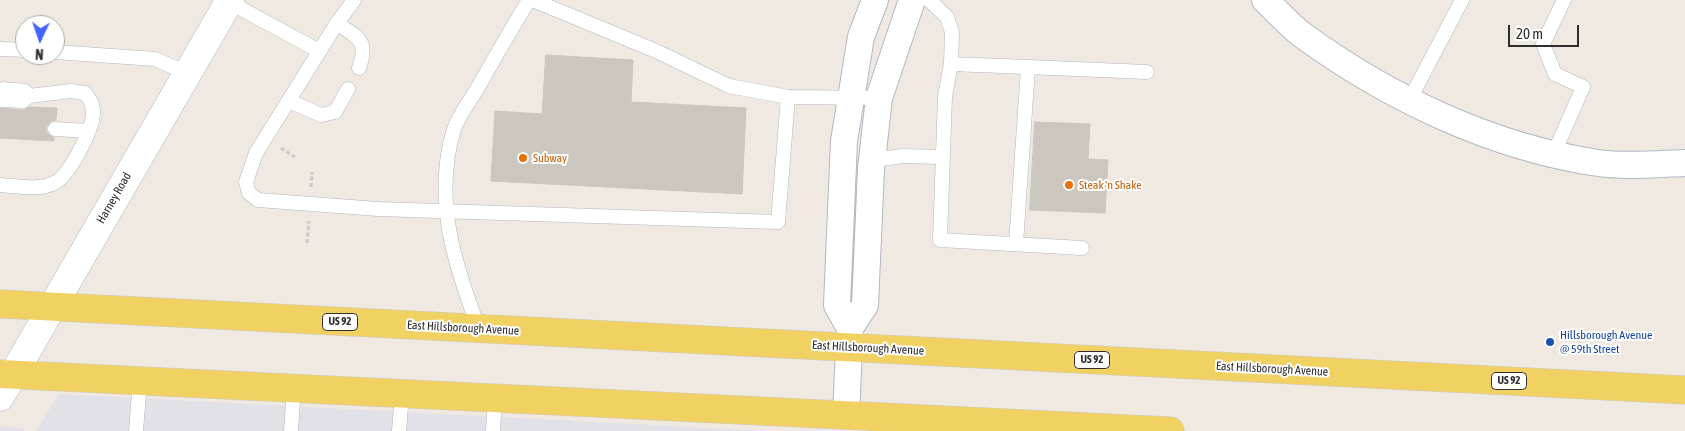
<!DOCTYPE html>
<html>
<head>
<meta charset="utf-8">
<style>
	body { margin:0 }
	#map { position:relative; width:1685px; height:431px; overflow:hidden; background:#efe9e1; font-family:"Asap Condensed",sans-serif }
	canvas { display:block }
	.north { position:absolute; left:15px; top:15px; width:50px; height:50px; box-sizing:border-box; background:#fff; border:1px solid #ababab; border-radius:50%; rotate:183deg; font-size:14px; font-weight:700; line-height:20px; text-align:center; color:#2e2e2e }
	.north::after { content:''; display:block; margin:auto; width:18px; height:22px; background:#4264fb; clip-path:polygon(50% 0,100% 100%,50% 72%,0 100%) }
	.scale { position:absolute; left:1508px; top:25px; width:71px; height:22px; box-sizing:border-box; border:2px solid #2e2e2e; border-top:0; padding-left:6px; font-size:15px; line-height:18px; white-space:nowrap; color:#2e2e2e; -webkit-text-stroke:4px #fff; paint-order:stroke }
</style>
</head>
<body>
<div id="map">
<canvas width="1685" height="431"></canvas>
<div class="north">N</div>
<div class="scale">20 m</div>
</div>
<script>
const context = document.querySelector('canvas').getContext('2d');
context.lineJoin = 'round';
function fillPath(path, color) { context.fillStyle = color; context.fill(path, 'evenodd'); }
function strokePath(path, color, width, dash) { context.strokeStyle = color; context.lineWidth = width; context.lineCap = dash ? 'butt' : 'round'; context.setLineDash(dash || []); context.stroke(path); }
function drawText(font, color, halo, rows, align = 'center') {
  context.font = font + ' "Asap Condensed",sans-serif'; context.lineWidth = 4; context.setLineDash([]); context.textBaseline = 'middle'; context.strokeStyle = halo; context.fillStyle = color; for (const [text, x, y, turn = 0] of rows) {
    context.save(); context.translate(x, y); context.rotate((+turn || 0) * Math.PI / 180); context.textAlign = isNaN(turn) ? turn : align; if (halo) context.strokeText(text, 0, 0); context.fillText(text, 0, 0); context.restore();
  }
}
fillPath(new Path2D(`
	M59,394L769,431H36Z
	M0,426L25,428L23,431H0Z`), '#e3e1e8');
const building = new Path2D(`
	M546,55L633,60L631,102L746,108L742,194L491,181L495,111L542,114Z
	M29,107L57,108L56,120L51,121L46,128L47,133L54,138V141L0,138V108L23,110Z
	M1035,122L1090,124L1088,159L1108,160L1105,213L1030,210Z`);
fillPath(building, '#cbc7bf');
strokePath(building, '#cbc5ba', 1);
const lane = new Path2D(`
	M354,0L337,23L256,153L246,182L249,193L258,200L378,209L778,222L788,97L879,98
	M533,0L656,51L729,86L788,97
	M929,0L947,17L952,32L951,64L945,96L940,240L1082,248
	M229,2L319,51
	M337,23C358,38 369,40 359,68
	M0,49L25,50
	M55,52L155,59L187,73
	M951,64L1028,67L1016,244
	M1028,67L1147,72
	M2,100L23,101L29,96
	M289,101L321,115L335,112L348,89
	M1409,101L1462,0
	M55,129L88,131
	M1554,153L1583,87L1555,74L1543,44L1564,0
	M872,160L903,156L942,157
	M0,185C17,186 38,191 54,183C69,177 92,130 93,114C94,105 90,99 85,93L71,91L29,96L25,91L3,89
	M479,329C454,263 433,198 454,129C459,115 470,101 477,89C494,59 511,29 529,0
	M136,431L140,381
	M291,431L294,388
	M399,431L402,394
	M493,431L495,398`);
const street = new Path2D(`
	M1265,0C1277,11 1288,24 1301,34C1387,97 1491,147 1598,163C1626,167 1657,164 1685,163
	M850,328L865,305L871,169L879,98L912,0
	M846,414L850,328L837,305L844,141L861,37L875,0`);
const secondary = new Path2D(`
	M0,397L230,0`);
const primary = new Path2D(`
	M0,304L1685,390
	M0,374L1170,431`);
strokePath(lane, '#b4b7c1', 15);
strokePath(street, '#b4b7c1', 28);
strokePath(secondary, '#b4b7c1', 29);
strokePath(primary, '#c9c9c9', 29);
strokePath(new Path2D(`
	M281,148L295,157
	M311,187L312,172
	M307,243L309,221`), '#c9c9c9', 3, [4, 2.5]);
strokePath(lane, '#fff', 14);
strokePath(street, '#fff', 26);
strokePath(secondary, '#fff', 28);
strokePath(primary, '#f2d163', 28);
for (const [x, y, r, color] of [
	[523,158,5,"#e8710a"],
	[1069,185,5,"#e8710a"],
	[1550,342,5,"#1a4fb4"]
]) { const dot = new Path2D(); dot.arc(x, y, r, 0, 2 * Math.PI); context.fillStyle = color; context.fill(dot); strokePath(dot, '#fff', 2); }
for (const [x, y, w] of [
	[340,322,35],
	[1092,360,35],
	[1509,381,35]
]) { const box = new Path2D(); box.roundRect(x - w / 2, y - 8.5, w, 17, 4); context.fillStyle = '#fff'; context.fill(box); strokePath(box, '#2e2e2e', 1); }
drawText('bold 11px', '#2e2e2e', null, [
	["US 92",340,322],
	["US 92",1092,360],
	["US 92",1509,381]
]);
drawText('12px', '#c56008', '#fff', [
	["Subway",533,158],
	["Steak 'n Shake",1079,185]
], 'left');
drawText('12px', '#2e2e2e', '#fff', [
	["Harney Road",114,198,-60],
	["East Hillsborough Avenue",463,328,3],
	["East Hillsborough Avenue",868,348,3],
	["East Hillsborough Avenue",1272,369,3]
]);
drawText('12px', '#164399', '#fff', [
	["Hillsborough Avenue",1560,335],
	["@ 59th Street",1560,349]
], 'left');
</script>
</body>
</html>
